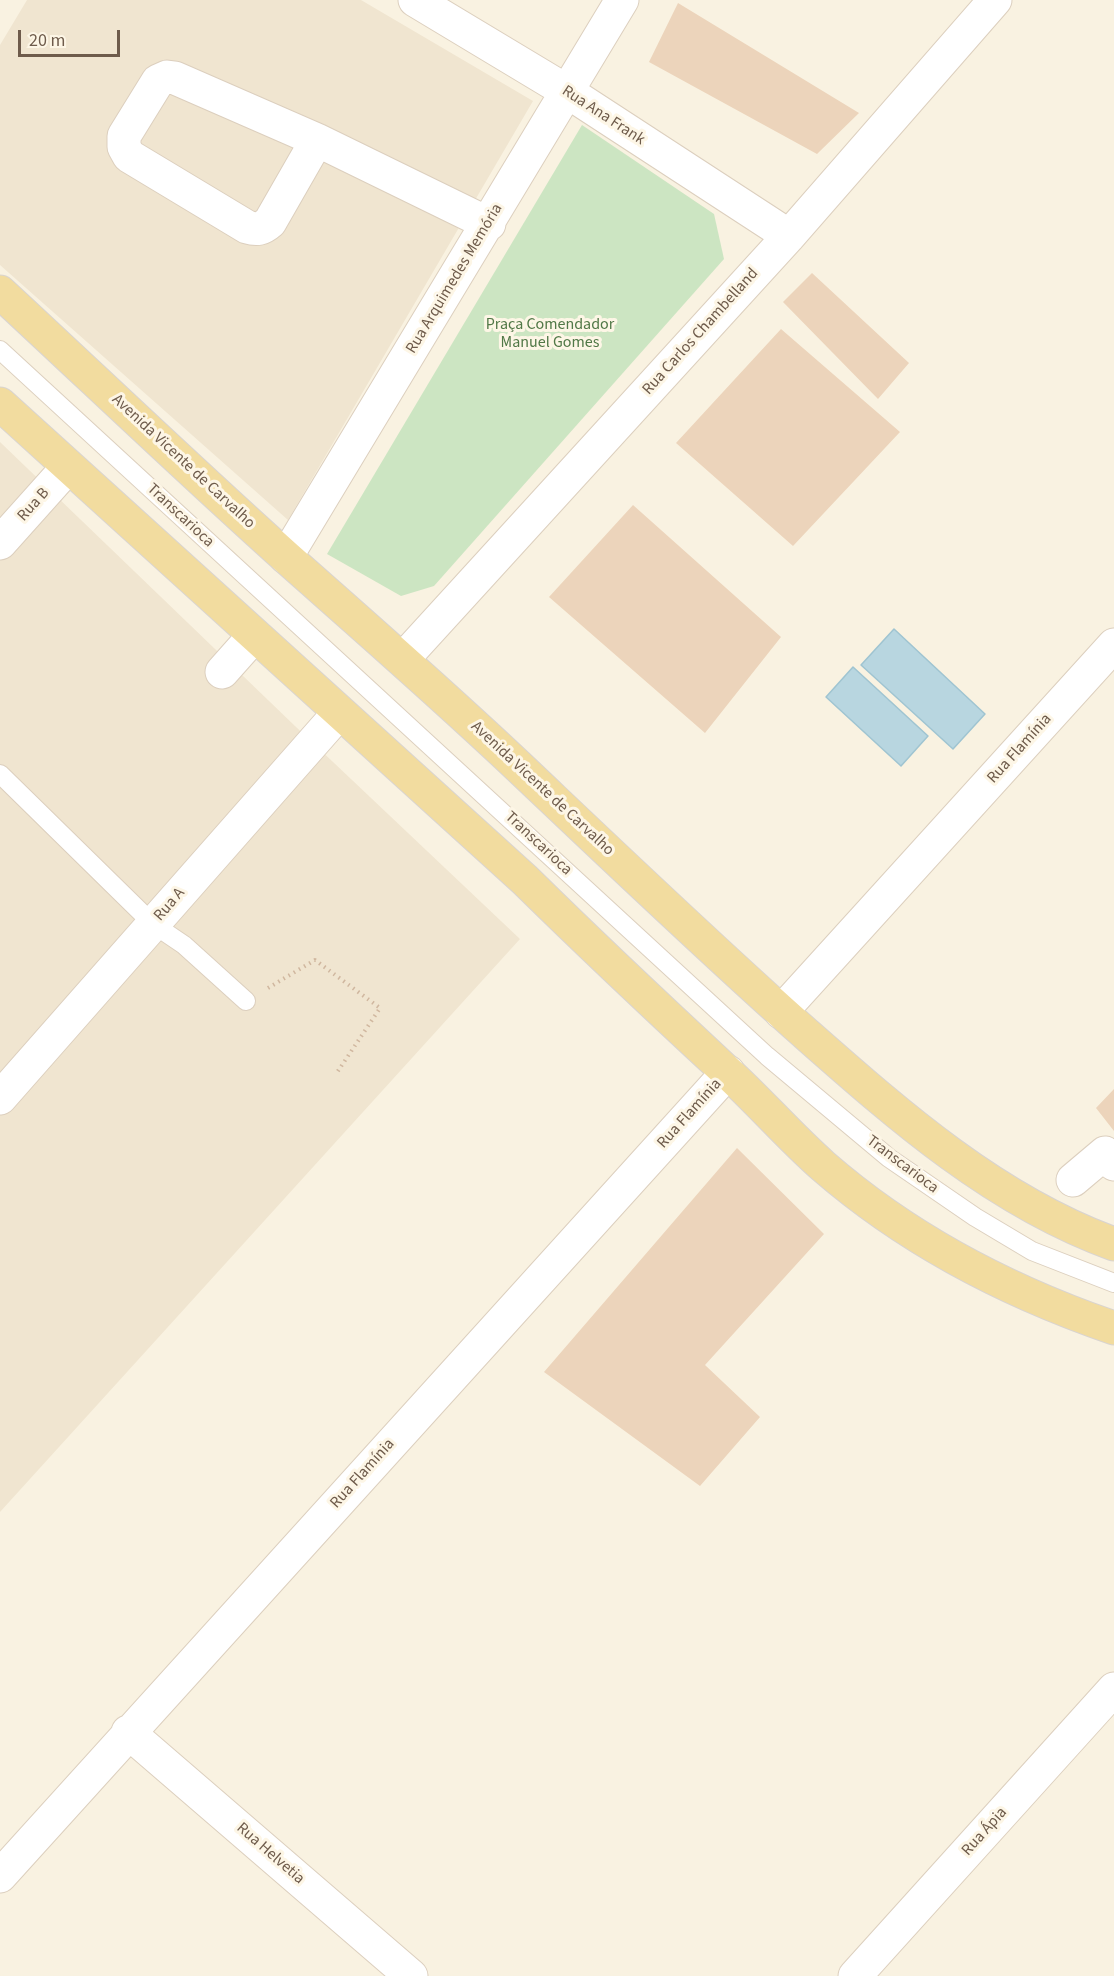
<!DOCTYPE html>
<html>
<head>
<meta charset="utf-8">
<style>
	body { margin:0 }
	#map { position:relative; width:1114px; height:1976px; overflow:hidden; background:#f9f2e1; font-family:"Source Sans 3",sans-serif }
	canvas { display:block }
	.scale { position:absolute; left:18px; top:30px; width:102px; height:27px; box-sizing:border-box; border:3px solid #6e5b4b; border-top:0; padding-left:8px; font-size:18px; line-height:21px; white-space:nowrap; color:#6e5b4b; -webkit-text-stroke:4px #fdf6e6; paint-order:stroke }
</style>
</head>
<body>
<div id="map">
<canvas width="1114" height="1976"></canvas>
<div class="scale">20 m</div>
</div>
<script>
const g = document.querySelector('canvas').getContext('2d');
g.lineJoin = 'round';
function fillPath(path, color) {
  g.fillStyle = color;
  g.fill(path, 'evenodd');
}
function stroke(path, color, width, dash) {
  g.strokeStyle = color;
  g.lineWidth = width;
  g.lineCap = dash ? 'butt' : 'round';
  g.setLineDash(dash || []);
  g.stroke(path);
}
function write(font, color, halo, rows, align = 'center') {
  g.font = font + ' "Source Sans 3",sans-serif';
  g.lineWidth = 6;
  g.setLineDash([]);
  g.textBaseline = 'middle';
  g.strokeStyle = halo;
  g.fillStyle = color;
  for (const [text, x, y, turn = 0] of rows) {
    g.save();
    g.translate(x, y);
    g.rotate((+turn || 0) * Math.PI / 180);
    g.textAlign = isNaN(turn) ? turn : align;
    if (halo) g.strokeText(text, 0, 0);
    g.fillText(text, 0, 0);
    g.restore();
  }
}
fillPath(new Path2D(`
	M27,0H361L533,101L288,520L0,265V45Z
	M0,442L295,726L520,939L0,1512Z`), '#f0e5d0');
fillPath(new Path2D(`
	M582,125L714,214L724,259L434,586L401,596L327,554Z`), '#cce5c2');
const water = new Path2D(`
	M894,629L985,714L953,749L861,665Z
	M853,667L928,736L901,766L826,697Z`);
fillPath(water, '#b8d6e0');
stroke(water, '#9fc4d1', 1.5);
fillPath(new Path2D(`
	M678,3L859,113L817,154L649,62Z
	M812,273L909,363L878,399L783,302Z
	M781,329L900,432L793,546L676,443Z
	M633,505L781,637L705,733L549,597Z
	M1114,1089V1131L1096,1108Z
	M737,1148L824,1234L705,1365L760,1417L700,1486L544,1372Z`), '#ecd4bb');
const service = new Path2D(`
	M0,350L767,1056L889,1158L975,1217L1032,1251L1114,1283
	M0,774L153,924L184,945L246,1001`);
const minor = new Path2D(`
	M415,0L568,92L789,236
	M317,140L175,78L167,77L158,81L124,136V147L129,156L247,227C257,230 262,229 270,222L317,140L489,224
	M0,543L68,467
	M286,557L622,0
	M403,659L789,236L995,0
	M222,672L254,636
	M0,1098L339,713
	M1073,1180L1105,1153L1114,1164
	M128,1732L411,1976
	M0,1876L728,1072
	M855,1976L1114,1689`);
const tertiary = new Path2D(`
	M781,1012L1114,645`);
const primary = new Path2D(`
	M0,292C96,381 190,471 287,558C365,627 443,695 518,766C613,856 707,946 805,1033C898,1115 995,1201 1114,1244
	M0,404L525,880C591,945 658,1008 726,1071C759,1101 789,1136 823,1166C907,1239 1009,1292 1114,1328`);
stroke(service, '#dccfbe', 20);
stroke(minor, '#dccfbe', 35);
stroke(tertiary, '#dccfbe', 35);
stroke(primary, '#d9d4d0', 35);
stroke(new Path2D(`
	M268,988L315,960L380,1008L336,1074`), '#d0b79f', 4, [1.5, 4.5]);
stroke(service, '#fff', 18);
stroke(minor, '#fff', 33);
stroke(tertiary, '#fff', 33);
stroke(primary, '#f2dc9f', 33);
write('16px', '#6e5b4b', '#fdf6e6', [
	["Rua Ana Frank",603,116,33],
	["Rua Arquimedes Memória",455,279,-59],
	["Rua Carlos Chambelland",701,332,-48],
	["Avenida Vicente de Carvalho",183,462,43],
	["Rua B",34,505,-48],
	["Transcarioca",180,516,43],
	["Rua Flamínia",1020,749,-48],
	["Avenida Vicente de Carvalho",542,789,43],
	["Transcarioca",538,844,43],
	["Rua A",170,905,-49],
	["Rua Flamínia",690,1114,-48],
	["Transcarioca",902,1165,37],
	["Rua Flamínia",363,1474,-48],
	["Rua Ápia",985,1832,-48],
	["Rua Helvetia",270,1854,41]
]);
write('16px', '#517847', '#fdf6e6', [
	["Praça Comendador",550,325],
	["Manuel Gomes",550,343]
]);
</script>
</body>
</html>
